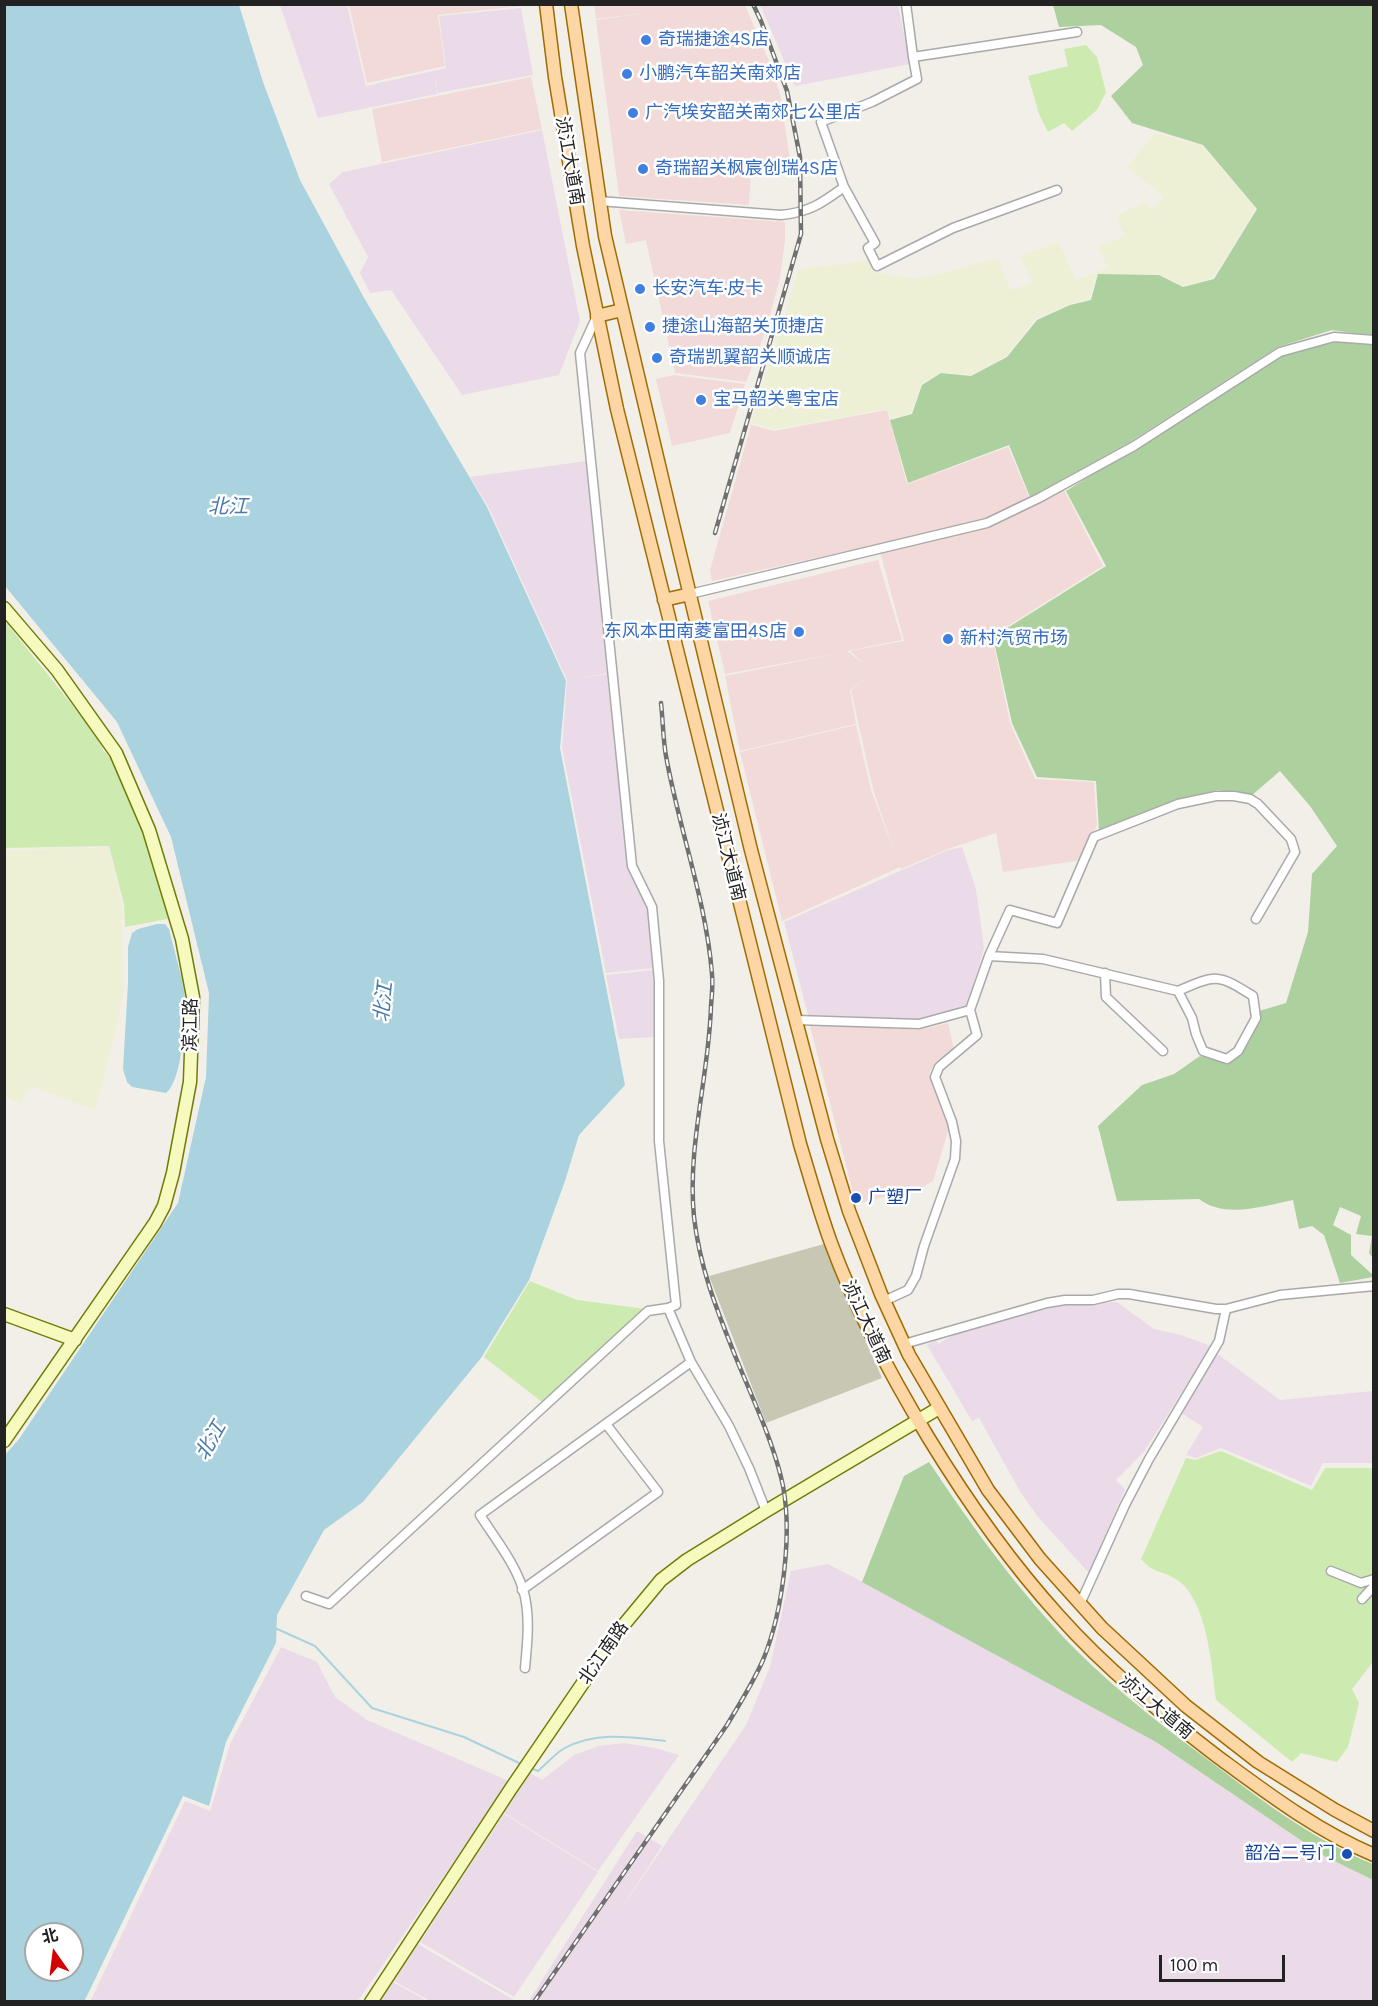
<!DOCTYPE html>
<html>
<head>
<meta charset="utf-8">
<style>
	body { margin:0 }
	#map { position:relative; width:1378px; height:2006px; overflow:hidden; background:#f2efe9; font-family:Karla,"Noto Sans SC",sans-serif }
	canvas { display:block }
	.frame { position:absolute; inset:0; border:6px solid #222; pointer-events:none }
	.north { position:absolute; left:24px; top:1922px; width:60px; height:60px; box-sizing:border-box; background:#fff; border:2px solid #a7a7a7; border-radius:50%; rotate:346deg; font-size:16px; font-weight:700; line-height:24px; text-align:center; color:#222 }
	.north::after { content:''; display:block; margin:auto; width:21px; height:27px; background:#d40000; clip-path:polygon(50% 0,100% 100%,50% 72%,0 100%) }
	.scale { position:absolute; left:1159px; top:1955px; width:126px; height:27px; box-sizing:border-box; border:3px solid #222; border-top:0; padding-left:8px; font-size:18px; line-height:21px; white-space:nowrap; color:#222; -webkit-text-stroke:4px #fff; paint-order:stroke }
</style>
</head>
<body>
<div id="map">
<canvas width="1378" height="2006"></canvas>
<div class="frame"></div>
<div class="north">北</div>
<div class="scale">100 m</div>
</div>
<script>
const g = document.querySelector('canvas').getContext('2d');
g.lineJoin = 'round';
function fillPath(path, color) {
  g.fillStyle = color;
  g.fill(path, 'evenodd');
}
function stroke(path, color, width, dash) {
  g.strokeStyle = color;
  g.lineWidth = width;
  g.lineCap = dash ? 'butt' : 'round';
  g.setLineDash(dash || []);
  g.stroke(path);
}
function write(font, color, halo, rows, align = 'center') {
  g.font = font + ' Karla,"Noto Sans SC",sans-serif';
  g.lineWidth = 5;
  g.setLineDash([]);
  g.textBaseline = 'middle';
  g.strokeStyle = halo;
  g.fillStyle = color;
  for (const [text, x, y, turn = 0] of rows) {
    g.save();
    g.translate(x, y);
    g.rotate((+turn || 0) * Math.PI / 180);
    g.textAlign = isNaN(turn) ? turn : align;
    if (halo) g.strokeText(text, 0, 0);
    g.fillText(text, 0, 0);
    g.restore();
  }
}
fillPath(new Path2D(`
	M520,4L521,6L438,15L445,66L367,83L349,5Z
	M594,5H745L772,68L780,94L791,166L751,172L749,205L619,196L596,20L652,12L596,19Z
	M531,77L542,129L382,162L372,109Z
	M619,210L785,222V241L780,278L766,330L746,382L675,373L646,240L626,244Z
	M674,375L745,384L730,433L672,446L656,379Z
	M887,410L907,484L1008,447L1030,499L1061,484L1103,566L992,636L1010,723L1035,779L1094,782L1097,825L1082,860L1003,872L996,833L948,849L901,869L900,867L782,921L740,752L856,725L871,790L895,854L873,789L851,690L874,673L850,690L856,724L740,751L725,676L840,653L725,674L708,601L878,560L902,640L847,651L864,664L850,651L904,641L878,544L712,581L710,570L751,425L774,431Z
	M809,1022L919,1030L948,1023L954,1049L935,1062L929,1074L949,1128L933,1181L923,1187L856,1204Z`), '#f2dad9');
fillPath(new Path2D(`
	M280,5H347L366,86L446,68L439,16L521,8L533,75L438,93L435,78L437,94L318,118Z
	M760,5H898L910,64L795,86Z
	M542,130L580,321L559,375L462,395L391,290L370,293L360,273L368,257L329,184L343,172Z
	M586,461L607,673L581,678L607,674L628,866L635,883L646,901L654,968L606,973L562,748L567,680L488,506L470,477Z
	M962,847L976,889L984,948L967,1007L917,1019L808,1015L784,922L948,850Z
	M654,970L655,1037L619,1039L606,975Z
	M1117,1302L1154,1329L1181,1335L1211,1346L1144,1452L1116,1480L1125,1489L1089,1573L1038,1517L1021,1493L979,1418L972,1421L927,1345L936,1340L938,1344L957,1333L1065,1304Z
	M1215,1352L1280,1400L1373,1391V1463H1323L1311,1486L1221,1448L1196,1458L1186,1455L1203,1427L1178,1411Z
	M828,1564L903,1603L1156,1742L1324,1856L1373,1880V2001L528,2002L637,1831L662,1846L615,1918L746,1725L770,1667L791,1571Z
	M281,1647L317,1662L335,1697L367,1720L509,1781L358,2001L90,2002L185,1801L210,1811L230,1744Z
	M624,1743L655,1748L679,1755L598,1871L504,1813L530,1773L542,1780L574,1755L598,1746Z
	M504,1814L598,1872L514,1997L420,1942Z
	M418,1944L514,2000L513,2002L430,2001L394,1981Z
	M393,1982L427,2001H381Z`), '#ebdbe8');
fillPath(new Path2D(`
	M824,1244L882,1378L766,1423L709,1276Z`), '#c7c7b4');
fillPath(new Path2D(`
	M1155,133L1202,146L1256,208L1213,278L1183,286L1159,274H1097L1090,299L1069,304L1036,318L1006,356L971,375L941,372L921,384L911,413L891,419L888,409L774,429L751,422L799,269L868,261L875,273L916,278L938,274L998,258L1010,290L1032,283L1020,256L1059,242L1076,280L1108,268L1098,247L1124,236L1116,216L1145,202L1152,209L1164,197L1127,167Z
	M108,847L122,903L124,985L119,1016L95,1110L30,1086L21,1104L5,1097V850Z`), '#eef0d5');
fillPath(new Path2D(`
	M1086,45L1097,57L1106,92L1097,110L1072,131L1064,123L1048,132L1039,114L1028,76L1068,66L1064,49Z
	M4,620L97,736L103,750L117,766L144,832L173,918L125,927L124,904L109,846L5,848Z
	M530,1281L577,1300L646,1309L542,1402L484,1357Z
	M1221,1451L1312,1490L1325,1468H1373V1662L1352,1689L1359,1703L1348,1747L1337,1762L1301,1753L1292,1762L1216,1700C1212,1667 1207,1598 1176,1579C1162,1570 1154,1574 1141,1559L1186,1458L1195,1460Z`), '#cdebb0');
fillPath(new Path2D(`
	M1053,5H1373V336L1332,330L1278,347L1130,442L1030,497L1009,445L908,483L890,420L912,414L922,385L941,373L971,376L1007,357L1037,320L1070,305L1091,300L1098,274L1159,275L1183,287L1214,279L1257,209L1203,145L1132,123L1111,96L1143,65L1136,47L1101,25L1059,27Z
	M1335,342L1373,344V1258L1369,1253L1372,1236L1356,1234L1361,1216L1340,1207L1333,1225L1351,1235V1255L1373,1275V1277L1340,1283L1324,1235L1312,1226L1299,1229L1293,1200C1263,1206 1225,1219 1199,1199L1117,1201L1098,1126L1142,1085L1174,1074L1200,1056L1227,1062L1259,1011L1286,1003L1308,932L1312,874L1337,846L1310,806L1280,771L1251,796L1218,790L1182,798L1099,831L1096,781L1037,777L1012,723L993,637L1106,566L1066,491L1280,356Z
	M929,1462C973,1528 1020,1593 1075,1649C1119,1693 1169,1731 1219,1768C1266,1804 1318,1842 1373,1864V1880L1324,1856L1156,1742L862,1582L904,1476Z`), '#add19e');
fillPath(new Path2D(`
	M5,4L239,5L263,82L300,180L363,296L487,507L566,681L560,748L625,1085L579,1135L565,1181L529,1280L481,1358L363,1502L324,1530L277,1615L276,1643L226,1742L209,1806L183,1796L84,2002L5,2001V1455L19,1439L178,1203L206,1077L209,993L171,837L117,722L5,586ZM36,1934H72V1970H36Z
	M157,924H165L169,929C174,951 182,975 185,998C186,1018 182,1081 166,1093L132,1087L127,1082L123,1069L128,983V947L132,933L138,929Z`), '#aad3df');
stroke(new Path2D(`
	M275,1628L315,1646L372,1708L464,1737L519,1763
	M533,1769L538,1771C546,1764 554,1755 563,1749C595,1731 630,1737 665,1741`), '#aad3df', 2);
const street = new Path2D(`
	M906,4L913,57L1077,32
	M913,57L917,79L872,102L821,122L844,187L875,243L868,248L877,266L953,228L1057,190
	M599,201L781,215C810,212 822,203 844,187
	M597,316L580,353L632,866L652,907L659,981V1141L676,1305L668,1308L691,1362L729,1426L749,1468L766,1511
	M690,594L987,523L1039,498L1134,446L1280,352L1334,337L1374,340
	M989,956L1043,959L1178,991L1192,1018L1196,1034L1203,1051L1227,1059L1238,1051L1256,1018L1253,996C1218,974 1217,974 1178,991
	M1105,973L1106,997L1163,1051
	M796,1020L919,1024L970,1010L989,956L1010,910L1057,923L1094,837L1178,804L1216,796H1234L1250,799L1258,804L1291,839L1295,852L1256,919
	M884,1301L908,1290L916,1276L924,1246L955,1159L956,1141L952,1122L935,1077L939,1067L977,1035L970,1010
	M904,1344L1047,1303L1065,1300H1093L1118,1294H1129L1216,1309H1226L1280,1295L1374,1286
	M1331,1571L1361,1583L1374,1579
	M522,1590L658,1492L606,1424
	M306,1596L329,1604L648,1311L668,1308
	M1362,1599L1374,1586
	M1080,1604L1125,1505L1149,1459L1219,1341L1226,1309
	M525,1668C527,1645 530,1621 525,1597C519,1568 496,1540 480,1515L691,1362`);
const secondary = new Path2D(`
	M4,608L57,670L116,753L149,830L182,939L193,997L190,1082L173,1173L164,1206L155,1223L4,1441
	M4,1314L75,1340
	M371,2002L510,1790L617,1633L661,1580L687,1560L766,1511L939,1408`);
const primary = new Path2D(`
	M546,4L555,77L583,246L617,409L800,1144C810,1177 819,1210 831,1243C856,1311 891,1376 928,1437C967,1501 1009,1561 1059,1616C1106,1669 1162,1714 1218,1757C1267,1793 1317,1831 1374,1855
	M571,4L605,236L671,516L751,850L827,1139L849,1211L881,1294L909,1355L988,1490L1040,1559L1102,1628L1186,1706L1258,1762L1335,1810L1374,1831
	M597,316L622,310
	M664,600L690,594`);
stroke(street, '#a9a9a9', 11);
stroke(secondary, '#707d05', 15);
stroke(primary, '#a06b00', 15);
stroke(street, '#fff', 8);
stroke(secondary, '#f7fabf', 12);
stroke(primary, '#fcd6a4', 12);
const rail = new Path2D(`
	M715,533L801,234L800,157L787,91L761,21L753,4
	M534,2002L727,1725C740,1703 753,1683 763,1660C783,1612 794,1528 781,1477C771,1437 752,1397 736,1358C717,1310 700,1269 694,1217C687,1146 709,1076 711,1006C712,995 713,984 712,974C706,900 679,829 666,756C663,739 663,721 661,703`);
stroke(rail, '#707070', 4.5);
stroke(rail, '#fff', 2, [7]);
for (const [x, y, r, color] of [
	[646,40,6,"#3f7fe0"],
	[627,74,6,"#3f7fe0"],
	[633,113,6,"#3f7fe0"],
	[643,169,6,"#3f7fe0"],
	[640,289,6,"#3f7fe0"],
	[650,327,6,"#3f7fe0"],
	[657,358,6,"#3f7fe0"],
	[701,400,6,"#3f7fe0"],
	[799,632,6,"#3f7fe0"],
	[948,639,6,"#3f7fe0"],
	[856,1198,6,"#1a4fb4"],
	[1347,1854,6,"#1a4fb4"]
]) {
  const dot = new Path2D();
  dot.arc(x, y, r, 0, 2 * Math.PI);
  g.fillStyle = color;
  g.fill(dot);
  stroke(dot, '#fff', 2);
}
write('18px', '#366cbe', '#fff', [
	["奇瑞捷途4S店",658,40],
	["小鹏汽车韶关南郊店",639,74],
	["广汽埃安韶关南郊七公里店",645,113],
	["奇瑞韶关枫宸创瑞4S店",655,169],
	["长安汽车·皮卡",652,289],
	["捷途山海韶关顶捷店",662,327],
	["奇瑞凯翼韶关顺诚店",669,358],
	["宝马韶关粤宝店",713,400],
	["东风本田南菱富田4S店",787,632,"right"],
	["新村汽贸市场",960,639]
], 'left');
write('18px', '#222', '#fff', [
	["浈江大道南",569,161,80],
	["浈江大道南",728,857,76],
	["滨江路",191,1025,-89],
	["浈江大道南",866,1322,65],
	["北江南路",604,1653,-55],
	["浈江大道南",1156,1707,40]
]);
write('18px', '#164399', '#fff', [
	["广塑厂",868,1198],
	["韶冶二号门",1335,1854,"right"]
], 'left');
write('italic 20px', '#4a7aab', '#fff', [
	["北江",228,507],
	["北江",384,1002,-84],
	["北江",211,1441,-60]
]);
</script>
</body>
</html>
